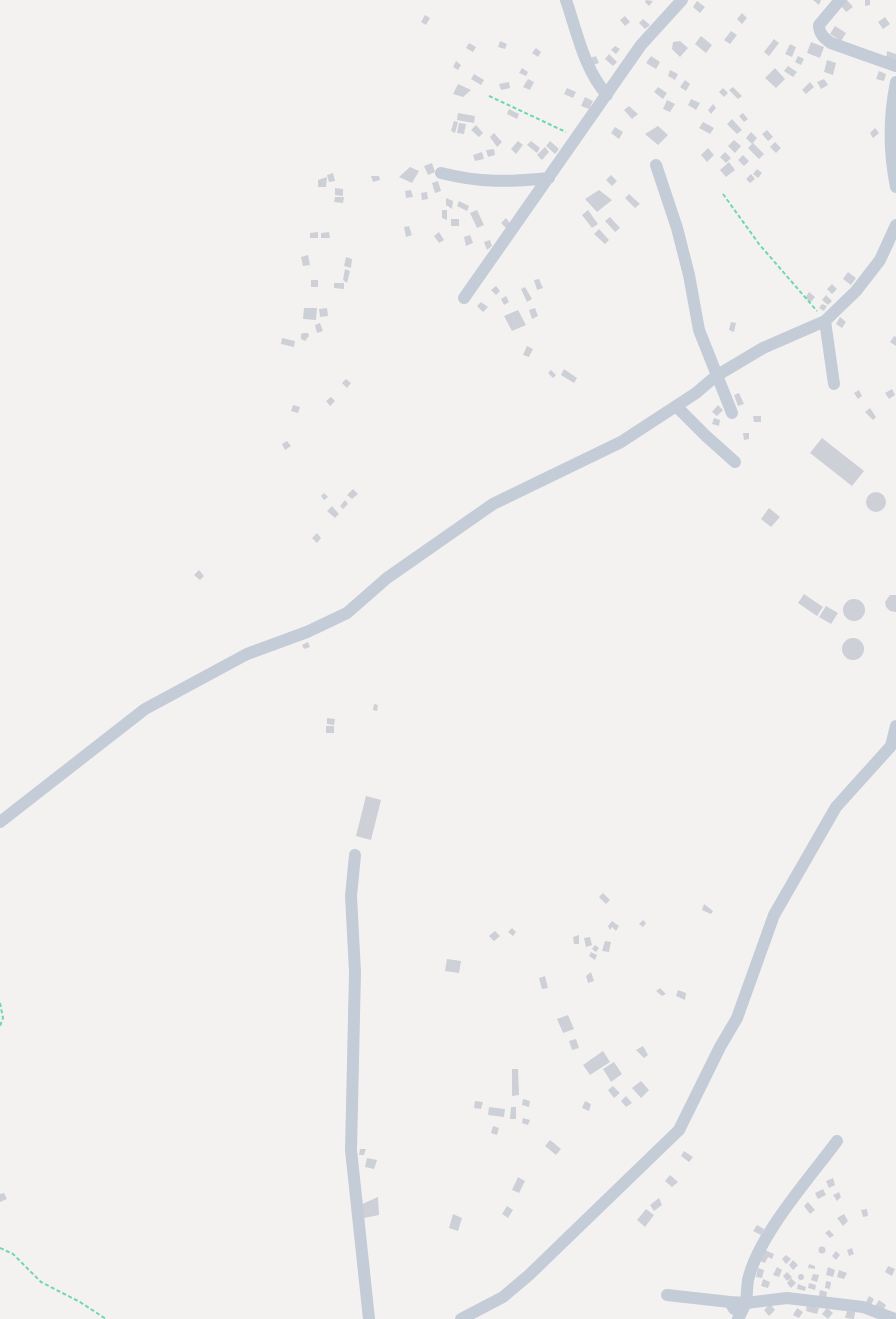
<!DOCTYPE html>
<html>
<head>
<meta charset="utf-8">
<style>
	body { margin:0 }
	canvas { display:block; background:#f4f2f1 }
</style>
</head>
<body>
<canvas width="896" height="1319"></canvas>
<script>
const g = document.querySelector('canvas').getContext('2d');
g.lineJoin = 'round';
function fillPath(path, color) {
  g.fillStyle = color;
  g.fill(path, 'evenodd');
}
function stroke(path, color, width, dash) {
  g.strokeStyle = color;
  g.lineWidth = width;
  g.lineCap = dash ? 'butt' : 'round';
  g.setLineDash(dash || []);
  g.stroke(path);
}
fillPath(new Path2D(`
	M646,0L653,1L649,6L645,2Z
	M813,0H821L819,5Z
	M843,0H847L853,7L846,12L839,3Z
	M865,0H870V5L865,6Z
	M697,1L705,7L700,13L693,7Z
	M742,13L747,18L742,24L737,19Z
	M425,15L430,18L426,25L421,22Z
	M625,16L630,22L625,26L620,20Z
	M885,17L890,24L883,29L878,22Z
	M643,19L650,25L645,29L639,23Z
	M835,26L846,33L841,41L830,34Z
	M731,31L737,35L730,44L724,40Z
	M701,36L712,45L706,53L695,44Z
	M774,39L779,43L769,56L764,52Z
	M500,41L507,44L505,49L498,47Z
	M680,41L688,48L680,57L672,49L673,42Z
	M811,42L824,47L820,58L807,53Z
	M469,43L476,47L473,52L466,48Z
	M790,44L796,47L792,57L785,54Z
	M615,46L620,49L616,54L611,50Z
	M536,48L541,52L538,57L532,53Z
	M887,51L896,54V64L886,61Z
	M609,54L617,62L613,66L605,59Z
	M596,56L599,63L593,65L590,58Z
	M651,56L660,62L656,69L646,63Z
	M798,56L804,59L801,65L795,62Z
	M827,60L836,63L833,75L824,72Z
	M456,61L461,65L458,70L453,67Z
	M788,66L797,72L793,77L784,71Z
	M522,68L528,72L526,76L519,73Z
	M775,68L785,79L776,88L765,78Z
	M670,70L678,74L675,80L668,76Z
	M879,71L886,74L884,81L876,79Z
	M474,74L484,80L481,85L471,79Z
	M528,79L534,82L530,90L523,87Z
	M824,79L828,85L821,89L817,82Z
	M685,80L690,84L686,91L680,87Z
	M509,82L510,88L501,90L499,84Z
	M810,82L814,87L806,94L802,90Z
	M458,84L471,90L463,97L453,94Z
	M658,87L667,93L663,99L654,92Z
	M733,87L742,96L738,99L729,90Z
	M567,88L576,92L573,98L564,94Z
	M723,88L728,93L724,97L719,92Z
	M585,97L593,101L589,109L581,106Z
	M691,99L700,103L696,110L688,105Z
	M667,100L675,104L670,112L663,109Z
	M713,104L716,108L711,114L708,110Z
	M629,106L638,114L632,119L624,110Z
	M509,109L519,114L517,119L507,114Z
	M458,113L475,116L474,123L457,120Z
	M743,113L748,119L744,122L739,116Z
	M732,119L742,130L737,134L727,124Z
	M454,121L458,122L455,133L451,131Z
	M703,122L714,128L710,134L699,128Z
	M459,123L466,124L464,134L457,133Z
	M476,125L483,133L479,137L471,130Z
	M658,126L668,135L658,145L645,134Z
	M615,127L623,132L619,139L611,133Z
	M875,128L879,133L873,138L870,133Z
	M767,130L773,137L768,141L762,134Z
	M751,132L757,138L752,144L746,138Z
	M494,133L502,142L497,147L490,137Z
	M734,140L741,146L735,153L728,146Z
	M518,141L523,145L516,154L511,149Z
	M531,141L540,148L537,153L527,145Z
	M550,141L559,149L555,154L546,146Z
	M775,142L781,148L776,153L770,147Z
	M753,143L764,154L759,159L748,148Z
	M545,147L549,152L542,160L537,155Z
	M708,148L714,155L707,162L701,155Z
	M494,149L495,155L488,157L486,150Z
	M482,152L484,159L475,161L473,155Z
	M725,152L731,158L726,163L720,157Z
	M743,155L749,161L744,166L738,160Z
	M729,162L735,170L726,177L720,170Z
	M432,163L435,172L428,175L424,166Z
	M410,167L419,171L412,183L399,177Z
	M757,169L762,173L758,178L753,174Z
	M333,173L335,181L329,182L327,175Z
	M751,174L755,179L750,183L746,179Z
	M611,175L617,181L612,186L606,180Z
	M371,176H379L380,180L373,182Z
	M327,177L326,187H318V180Z
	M438,181L441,191L435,193L432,183Z
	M335,188L343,189V196L335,195Z
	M411,190L413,197L406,198L405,191Z
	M599,190L612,200L597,212L585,199Z
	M427,192L428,199L422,200L421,193Z
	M629,194L640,204L635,208L625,198Z
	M335,197H344L343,203L334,202Z
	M446,198L453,201L452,209L446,205Z
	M459,201L469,206L467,211L457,206Z
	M442,210H447V220L442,218Z
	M477,210L484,225L477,228L470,213Z
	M588,210L598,224L592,228L582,215Z
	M610,217L620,228L615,232L605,221Z
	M506,218L512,226L508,230L501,223Z
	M451,219H459V226H451Z
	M409,226L412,235L406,237L404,227Z
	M599,229L609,240L605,244L594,234Z
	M318,232V238H310V233Z
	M329,232L330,238H321V233Z
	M439,232L444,240L439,243L434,236Z
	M470,235L473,243L466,246L464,237Z
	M490,240L492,246L487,250L484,242Z
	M308,255L310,265L303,266L301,257Z
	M346,257L352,259L351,268L344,266Z
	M345,269L350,271L347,283L343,280Z
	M848,272L856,278L851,285L843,279Z
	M539,279L543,288L537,290L534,280Z
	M311,280H318V287H311Z
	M334,283H344V289L334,288Z
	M832,284L837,289L832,294L827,289Z
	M496,286L500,291L496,295L491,290Z
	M525,287L532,299L527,302L521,289Z
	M809,292L815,297L811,302L805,298Z
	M826,295L832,301L828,305L822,300Z
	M506,296L509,302L504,305L501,299Z
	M481,302L488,307L483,312L477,306Z
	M822,304L827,306L824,311L819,308Z
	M304,308H317L316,320L303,319Z
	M327,308L328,316L320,317L319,309Z
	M535,308L538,316L532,319L529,310Z
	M518,310L526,325L512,331L504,316Z
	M840,317L846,322L842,328L836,324Z
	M731,322L736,323L734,332L729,330Z
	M320,323L323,331L317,333L315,325Z
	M304,333H308L309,336L305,341L301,339V334Z
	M894,336L896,337V346L890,342Z
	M282,338L295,341L294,347L281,344Z
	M527,346L533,349L529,357L523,355Z
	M564,369L577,378L574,383L561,375Z
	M551,370L556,375L553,378L548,373Z
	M346,379L351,383L347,388L342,383Z
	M892,389L895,395L889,399L885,393Z
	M859,390L862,396L858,399L854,393Z
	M739,393L744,404L738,406L734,395Z
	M331,397L335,401L330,406L326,401Z
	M293,405L300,407L298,413L291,411Z
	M718,405L723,410L717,416L712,412Z
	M870,408L876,417L873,420L865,412Z
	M753,416H761V422H754Z
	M714,418L720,420L719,426L712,424Z
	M743,433H749V439L744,440Z
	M822,438L864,471L852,486L810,453Z
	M287,441L291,446L285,450L282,444Z
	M353,489L358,494L352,499L347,495Z
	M866 502a10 10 0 1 1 20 0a10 10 0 1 1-20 0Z
	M324,493L328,497L324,500L321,496Z
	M345,500L348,504L343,509L340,506Z
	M332,506L339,514L335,518L327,511Z
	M769,508L780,517L771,527L761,519Z
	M317,533L321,538L317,543L312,538Z
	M199,570L204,576L200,580L194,575Z
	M804,594L823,607L817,616L798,603Z
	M890,595H896V612L890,611L886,607L885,602Z
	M843 610a11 11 0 1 1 22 0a11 11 0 1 1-22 0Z
	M826,606L838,613L831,624L819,617Z
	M842 649a11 11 0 1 1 22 0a11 11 0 1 1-22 0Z
	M308,642L310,647L304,649L302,645Z
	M374,704L378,705L377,711L373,710Z
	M327,718L335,719L334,725L327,724Z
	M326,726H334V733H326Z
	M366,796L381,800L371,840L356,836Z
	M603,893L610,900L606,904L599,897Z
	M704,904L713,911L711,914L702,910Z
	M643,920L646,923L643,927L639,924Z
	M612,921L619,926L616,931L612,927L610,930L608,926Z
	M512,928L516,932L513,936L508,932Z
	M495,931L500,936L494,941L489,936Z
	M579,935V944H574L573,937Z
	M590,937L592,945L586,947L584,938Z
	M605,941L611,942L609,952L602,951Z
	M595,945L599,948L596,952L592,949Z
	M591,952L597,955L595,960L589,956Z
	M447,959L461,961L459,973L445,971Z
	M591,972L594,981L588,983L586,976Z
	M545,976L548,988L542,989L539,978Z
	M660,988L666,994L662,996L656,991Z
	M678,990L686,993L685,1000L676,996Z
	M568,1015L574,1029L563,1033L557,1019Z
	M576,1039L579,1048L572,1050L569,1041Z
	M643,1046L648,1055L644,1058L636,1050Z
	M603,1051L610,1062L590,1075L583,1065Z
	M614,1062L622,1074L611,1082L603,1069Z
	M512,1069H518L519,1095L512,1096Z
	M641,1081L649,1090L641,1098L632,1088Z
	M613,1086L620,1093L614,1098L608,1090Z
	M626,1096L632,1103L626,1107L621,1101Z
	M523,1099L530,1101L529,1107L522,1105Z
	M475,1101L483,1102L481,1109L474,1108Z
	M585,1101L591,1104L589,1111L582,1108Z
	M489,1107L505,1109L504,1117L488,1115Z
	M511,1107H516V1119H510Z
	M523,1118L530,1120L528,1125L522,1123Z
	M493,1126L499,1128L497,1135L491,1133Z
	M550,1140L561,1149L556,1155L545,1146Z
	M360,1149H366L364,1155H359Z
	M684,1151L693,1157L689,1162L681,1156Z
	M367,1158L377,1160L374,1169L365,1167Z
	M670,1175L678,1182L672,1187L665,1181Z
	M518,1177L525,1181L519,1193L512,1190Z
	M833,1178L835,1185L829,1188L826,1181Z
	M823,1189L826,1195L818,1199L815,1193Z
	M839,1192L841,1197L837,1201L833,1195Z
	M4,1193L7,1199L0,1202V1194Z
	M378,1197L379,1215L364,1218L360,1205Z
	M659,1198L662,1205L654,1211L650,1205Z
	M808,1202L815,1210L810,1214L804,1206Z
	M507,1206L513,1210L508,1218L502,1214Z
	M646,1209L654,1215L645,1227L637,1220Z
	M867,1209L868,1216L863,1217L861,1210Z
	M453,1214L462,1218L458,1231L449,1228Z
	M844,1214L848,1221L843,1226L837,1218Z
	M757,1225L764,1229L761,1235L753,1231Z
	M829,1230L834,1235L830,1238L825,1233Z
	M818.5 1250a3.5 3.5 0 1 1 7 0a3.5 3.5 0 1 1-7 0Z
	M852,1248L854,1254L849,1256L847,1250Z
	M765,1250L774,1254L772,1259L768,1257L765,1263L760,1261Z
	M836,1251L840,1255L836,1260L832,1256Z
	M786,1255L791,1259L786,1264L782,1259Z
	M793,1260L798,1265L793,1270L789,1265Z
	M809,1264L815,1266V1269L808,1268Z
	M888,1266L895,1269L892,1276L885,1272Z
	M777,1267L782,1270L779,1277L773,1275Z
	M828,1267L835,1270L833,1277L826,1275Z
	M758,1268L764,1270L762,1278L756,1277Z
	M839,1270L847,1273L844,1279L837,1277Z
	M787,1272L792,1277L787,1281L783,1276Z
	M813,1274L819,1275L817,1282L811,1280Z
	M798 1277a3 3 0 1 1 6 0a3 3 0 1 1-6 0Z
	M791,1278L796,1283L791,1288L787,1283Z
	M763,1279L770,1282L768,1288L761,1286Z
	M826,1281L831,1282L830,1289L825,1288Z
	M809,1283L816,1285L815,1290L808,1288Z
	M798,1284L806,1287L805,1291L797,1289Z
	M820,1290L827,1292L826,1298L819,1296Z
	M869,1296L874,1299L871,1305L866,1302Z
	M879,1300L886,1305L883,1311L875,1306Z
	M770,1304L775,1310L769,1316L764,1310Z
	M807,1305L819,1308L817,1314L806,1311Z
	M797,1308L803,1312L799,1318L793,1315Z
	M827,1308L833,1313L828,1319L822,1314Z
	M847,1311L855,1312L854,1319L845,1318Z`), '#cdd0d7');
stroke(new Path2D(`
	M489,96L566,132
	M723,194L759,244L817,311
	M0,1003L3,1018L0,1026
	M0,1248L13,1254L41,1282L80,1302L106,1319`), '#70d7ae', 2, [4, 2.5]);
stroke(new Path2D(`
	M566,0C577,32 584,69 607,95
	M840,0L819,25C819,34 824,38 831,43L896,66
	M896,82C889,116 889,153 896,187
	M656,165L677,228L689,275L699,330L732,413
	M441,173C481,183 509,182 549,178
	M464,298L641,45L682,0
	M825,321L834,384
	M676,406L706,436L735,462
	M0,822L145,709L247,654L307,632L347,613L387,578L493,504L621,442L696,393L716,376L763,348L825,321L856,291L880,260L896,225
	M355,855L351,896L355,972L351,1150L369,1319
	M667,1295L730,1302L734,1309
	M730,1302L746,1303C747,1295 747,1287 748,1280C759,1234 809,1179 837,1141
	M461,1319L503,1297L529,1275L679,1130L720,1047L737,1018L774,915L836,807L891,746L896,726
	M738,1319L746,1303L787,1298L863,1307L895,1319`), '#c4ccd7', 12);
</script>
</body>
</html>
